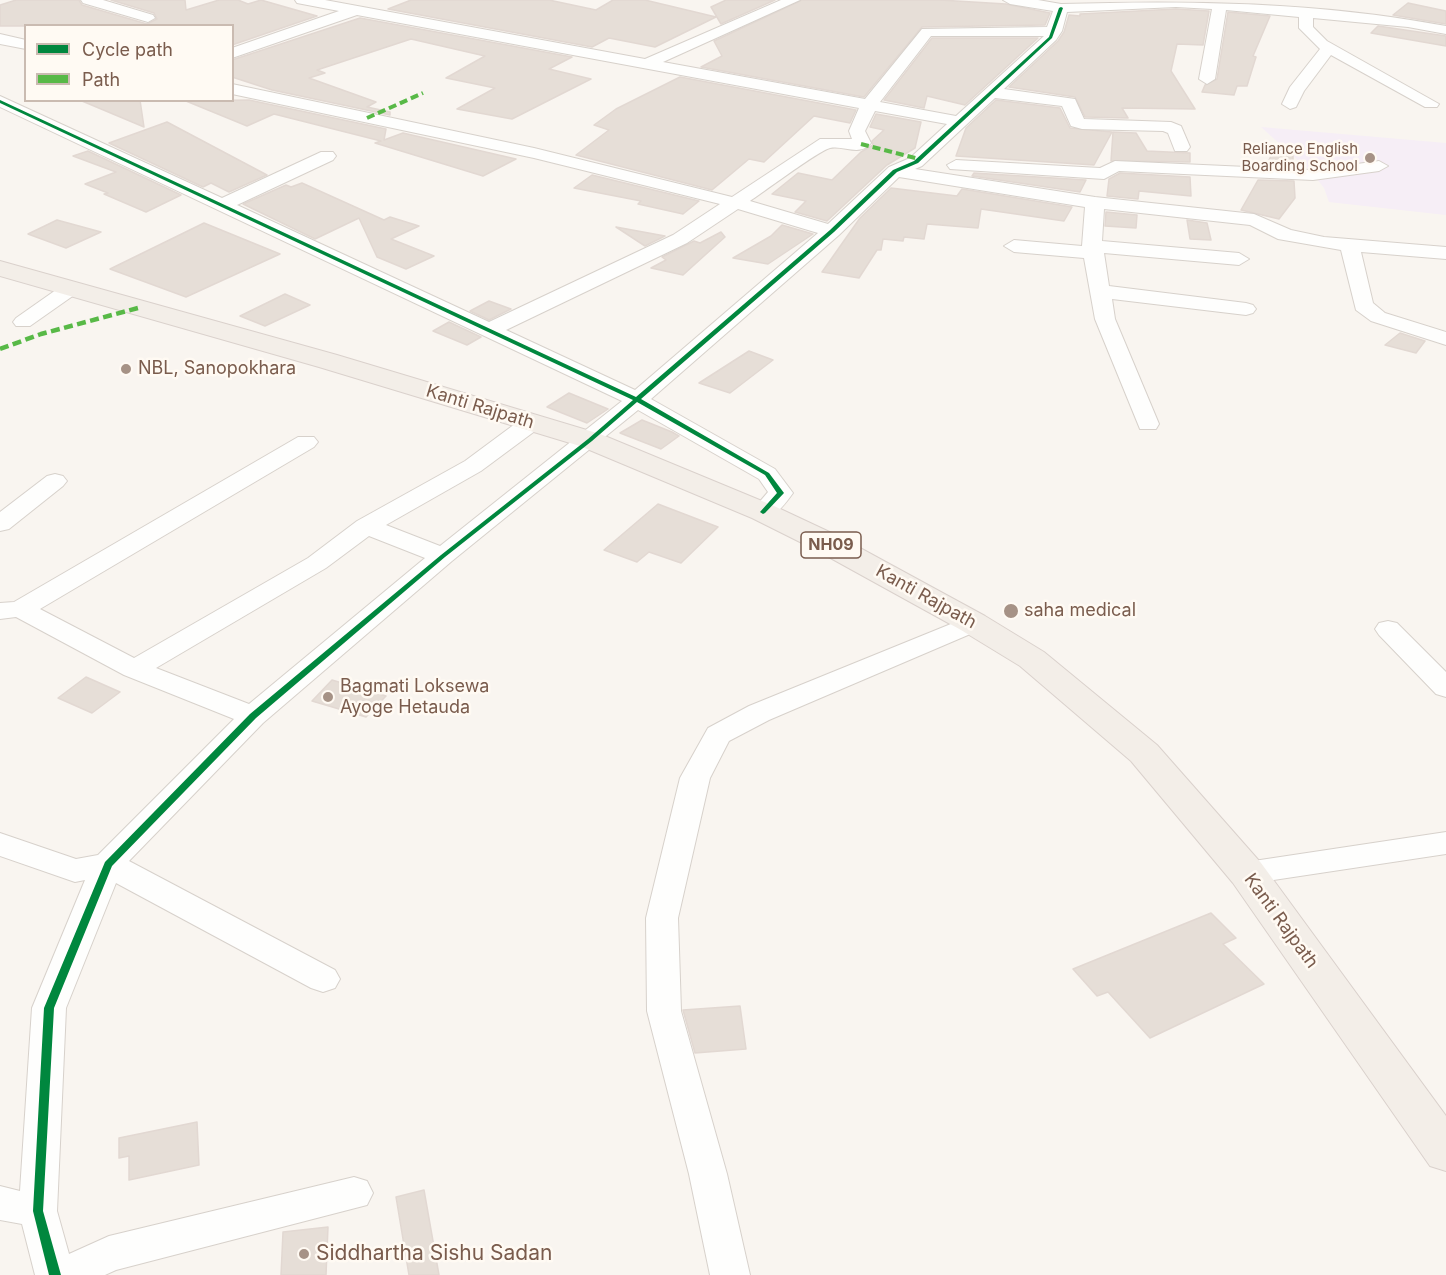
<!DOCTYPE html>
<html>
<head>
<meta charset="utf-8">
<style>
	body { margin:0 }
	#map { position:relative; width:1446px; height:1275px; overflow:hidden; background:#f9f5f0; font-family:Inter,sans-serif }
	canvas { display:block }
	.legend { position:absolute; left:24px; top:24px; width:210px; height:78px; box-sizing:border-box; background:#fffaf3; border:2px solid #cabbb1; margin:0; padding:8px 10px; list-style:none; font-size:18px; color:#7a5c4d }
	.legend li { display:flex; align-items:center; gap:12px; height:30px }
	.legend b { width:30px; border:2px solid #cabbb1 }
</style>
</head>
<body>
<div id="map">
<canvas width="1446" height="1275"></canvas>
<ul class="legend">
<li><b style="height:8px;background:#00873e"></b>Cycle path</li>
<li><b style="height:8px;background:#58b947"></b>Path</li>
</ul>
</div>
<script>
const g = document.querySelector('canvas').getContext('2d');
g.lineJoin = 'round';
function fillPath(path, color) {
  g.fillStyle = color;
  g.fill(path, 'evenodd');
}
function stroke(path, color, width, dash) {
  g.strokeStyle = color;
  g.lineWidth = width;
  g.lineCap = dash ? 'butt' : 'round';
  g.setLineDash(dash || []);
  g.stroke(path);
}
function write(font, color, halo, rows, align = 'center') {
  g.font = font + ' Inter,sans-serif';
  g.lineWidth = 5;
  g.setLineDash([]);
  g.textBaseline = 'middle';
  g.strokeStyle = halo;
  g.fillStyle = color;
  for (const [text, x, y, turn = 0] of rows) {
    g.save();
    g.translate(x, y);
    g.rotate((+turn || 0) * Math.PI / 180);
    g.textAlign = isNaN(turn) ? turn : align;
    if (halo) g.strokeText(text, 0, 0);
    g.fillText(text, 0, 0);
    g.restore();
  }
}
fillPath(new Path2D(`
	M1261,127L1446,143V215L1329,202L1324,188L1313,174Z`), '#f6eef6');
const building = new Path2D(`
	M16,0H79L82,5L147,24L157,19L154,13L111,0H185L186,10L219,0H238L248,4L261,0L317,16L232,45V26H0V5Z
	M411,0H549L596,10L613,0H645L716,17L655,47L609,38L592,47L388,9Z
	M726,0H775L721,24L711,7Z
	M802,0H940L1006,4L1050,13L1045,25L922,27L864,97L701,67L722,56L714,41Z
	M1408,3L1446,11V24L1393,15Z
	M1176,9L1209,11L1203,45L1177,44L1171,71L1195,109L1122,108L1128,118L1085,117L1075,97L1009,87L1058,41L1064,32L1069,15L1080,16V14Z
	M1228,12L1270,16L1253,56L1256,57L1247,86H1237L1234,95L1202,92L1205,85L1217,79Z
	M360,18L572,57L549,69L591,79L512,119L457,109L495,88L446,78L485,56L411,39L317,70L325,73L309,78L376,102L367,107L390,112V115L272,90L232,77V60Z
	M1378,26L1446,36V46L1371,33Z
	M932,38H1038L965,105L927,96L924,108L884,100Z
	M680,77L856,110L850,123L814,116L764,162L749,159L712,190L576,155L609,130L594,125L616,109Z
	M82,100H140L144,127L82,101Z
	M249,100L386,129L384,140L403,133L516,159L483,176L375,143L381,141L274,114L247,126L186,101Z
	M996,100L1060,108L1070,128L1112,132L1094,165L956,156L966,128Z
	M876,114L921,122L915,148L887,165L827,221L795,212L806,201L772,194L798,173L832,180L861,152L873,145L872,141L884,130L870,127Z
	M167,122L267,175L229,192L211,183L203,187L109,143Z
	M1113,132L1136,133L1147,151L1190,153V162L1111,161Z
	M88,151L181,195L146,212L104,194L108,193L85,184L116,172L73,156Z
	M1272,154H1293V167L1266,166Z
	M974,173L1086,180L1080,192L972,176Z
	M1120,173L1190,177L1191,196L1139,191L1138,199L1107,196L1109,179Z
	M592,175L699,201L683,214L638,204L641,201L574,188Z
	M1258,180L1294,181L1295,198L1279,219L1241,210Z
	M302,183L384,220L390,217L419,226L391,239L434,256L406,269L377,257L359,218L315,239L243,204L286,185L291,187Z
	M891,188L957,196L962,189L1072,207L1064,221L981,209L978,228L927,224L924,239L904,237L903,241L883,239L881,250H877L859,278L822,272L860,218Z
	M1106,212L1137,215L1136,228L1105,226Z
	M57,220L101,232L66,248L28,234Z
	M1187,220L1207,223L1211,240L1190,239Z
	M204,223L280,254L186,297L110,269Z
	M782,225L813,234L768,264L733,258L771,236Z
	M616,227L665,236L645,246Z
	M721,232L725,237L683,275L651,268L666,260L662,257L694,241L700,243Z
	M285,294L310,305L265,326L240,316Z
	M489,301L511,309L489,320L470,311Z
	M449,322L481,337L467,345L433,331Z
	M1400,333L1425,341L1416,353L1385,345Z
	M749,351L773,360L730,393L699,383Z
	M569,393L608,409L587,423L547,407Z
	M642,420L672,432L679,436L661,449L620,433Z
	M658,504L718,527L681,563L649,552L637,562L604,550Z
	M86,677L120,692L92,713L58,698Z
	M332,680L386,696L366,717L312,701Z
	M1211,913L1236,938L1223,944L1264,984L1150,1038L1108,992L1097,996L1073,969Z
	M740,1006L746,1049L695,1053L683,1010Z
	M197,1122L199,1165L129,1180V1156L119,1158V1138Z
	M424,1190L439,1275H409L396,1197Z
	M328,1227L326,1275H281L283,1232Z`);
fillPath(building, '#e6ded7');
stroke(building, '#e2d8d2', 1.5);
const minor = new Path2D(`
	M81,0H103L153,15L155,18L148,22L83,3Z
	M295,0H325L645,59L781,0H800L663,62L865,99L922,29L1047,27L1053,11L1010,4L1003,0H1038L1061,4C1190,0 1319,2 1446,26V34L1408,27L1313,18V27L1327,41L1439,104L1437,107H1425L1331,55L1304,91L1296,107L1290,109L1282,104L1290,87L1320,49L1299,28V17L1226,10L1215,79L1207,84L1199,79L1212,9L1176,7L1067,12L1062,31L1056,40L1004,89L1075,99L1084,119L1171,122L1181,126L1190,147L1187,151H1175L1168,133L1163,131L1082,129L1071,126L1062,106L995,98L922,166L915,169L1095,197L1254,214L1291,230L1324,237L1446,247V259L1361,252L1373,303L1385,313L1446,332V345L1371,321L1356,310L1341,250L1278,239L1250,225L1104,209L1102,241L1239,253L1249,259L1239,265L1104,253L1109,286L1246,303L1253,305L1256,309L1253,313L1246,315L1112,299L1115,319L1159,424L1156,429H1140L1095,319L1084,258L1014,252L1004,246L1014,240L1082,246L1085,207L899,177L839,235L651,399L775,469L793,493C783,507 772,522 754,517L751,512L768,492L759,479L638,410L452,561L263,723L129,861L335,970L340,979L335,988L323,992L311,988L116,883L66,1008L57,1211L69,1254L109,1236L354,1177L367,1181L373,1193L367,1205L116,1270L105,1275H35L22,1224L0,1220V1186L20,1191L32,1008L85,880L75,882L0,856V833L76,859L98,855L234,719L124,675L16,617L0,619V603L14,602L298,437H314L318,442L314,447L40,609L134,658L308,558L357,521L465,461L523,418H539L542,423L539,428L481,471L386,525L440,546L622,401L0,107V96L222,198L321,152H333L336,156L333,160L237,205L489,322L673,235L720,204L534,158L232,94V84L534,148L732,197L820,139H852L849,131L859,108L357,15L232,58V48L339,11L297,3ZM931,36H1044L956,116L880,102ZM875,111L947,124L910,158L889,167L828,224L750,201C764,192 818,151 830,148C844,145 860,157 871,143L865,131ZM738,209L818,233L635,390L506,330L687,243ZM369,536L425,558L249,704L156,668L326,568Z
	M0,34L26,40V49L0,44Z
	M956,160L1100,168L1115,161L1313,170L1379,161L1388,166L1379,171L1313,180L1119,171L1104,179L950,169L947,165Z
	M70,283L77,285L80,289L77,293L30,326H16L13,322L16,318L63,285Z
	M55,474L63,476L67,481L63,486L9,529L0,531V512L47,476Z
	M973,615L982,617L986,623L982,629L769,720L729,741L710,778L678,918L681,1011L727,1174L750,1275H710L689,1174L647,1011L646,918L680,778L708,728L749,706Z
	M1388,621L1397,623L1446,672V697L1436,694L1379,635L1375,629L1379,623Z
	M1446,832V854L1247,884L1236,881L1231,873L1236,865L1247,862Z`);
const major = new Path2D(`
	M0,261L337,355L600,434L774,506L838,536L985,616L1044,652L1157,745L1261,863L1446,1116V1171L1430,1166L1233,883L1131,761L1020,666L961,630L816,550L752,518L580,446L319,367L0,276Z`);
stroke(minor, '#d7d1cb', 2);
stroke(major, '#dad1cc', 2);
fillPath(minor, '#fefefd');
fillPath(major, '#f3eee8');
stroke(new Path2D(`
	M367,118L423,93
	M861,144L919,159`), '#58b947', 4, [8, 4]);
stroke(new Path2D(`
	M0,349L41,334L138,308`), '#58b947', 4.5, [9, 4.5]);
fillPath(new Path2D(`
	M1061,7L1063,8L1052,38L918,163L897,172L834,232L641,399L769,473L784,493L765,513L763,514L760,512L777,493L765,475L637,402L592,441L445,557L256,718L112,866L54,1008L43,1211L61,1275H49L33,1211L44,1008L105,862L250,714L441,555L588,439L633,400L0,103V100L636,397L830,230L893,170L914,161L1049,37L1059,8Z`), '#00873e');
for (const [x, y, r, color] of [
	[1370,158,6,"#a69286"],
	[126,369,6,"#a69286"],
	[1011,611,8,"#a69286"],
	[328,697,6,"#a69286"],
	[304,1254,6,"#a69286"]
]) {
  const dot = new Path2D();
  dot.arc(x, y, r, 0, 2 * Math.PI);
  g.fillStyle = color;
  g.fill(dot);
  stroke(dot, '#fffaf3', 2);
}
write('15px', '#7a5c4d', '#fffaf3', [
	["Reliance English",1358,149],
	["Boarding School",1358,166]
], 'right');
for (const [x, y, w] of [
	[831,545,60]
]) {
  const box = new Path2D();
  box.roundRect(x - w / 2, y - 13, w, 26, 4.5);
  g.fillStyle = '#fffaf3';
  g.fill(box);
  stroke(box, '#7a5c4d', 1.5);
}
write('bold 16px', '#7a5c4d', null, [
	["NH09",831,545]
]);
write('18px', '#7a5c4d', '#fffaf3', [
	["NBL, Sanopokhara",138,369],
	["saha medical",1024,611],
	["Bagmati Loksewa",340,687],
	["Ayoge Hetauda",340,708]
], 'left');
write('18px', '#7a5c4d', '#fffaf3', [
	["Kanti Rajpath",480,407,17],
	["Kanti Rajpath",926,597,29],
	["Kanti Rajpath",1281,921,54]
]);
write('21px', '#7a5c4d', '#fffaf3', [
	["Siddhartha Sishu Sadan",316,1254]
], 'left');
</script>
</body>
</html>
